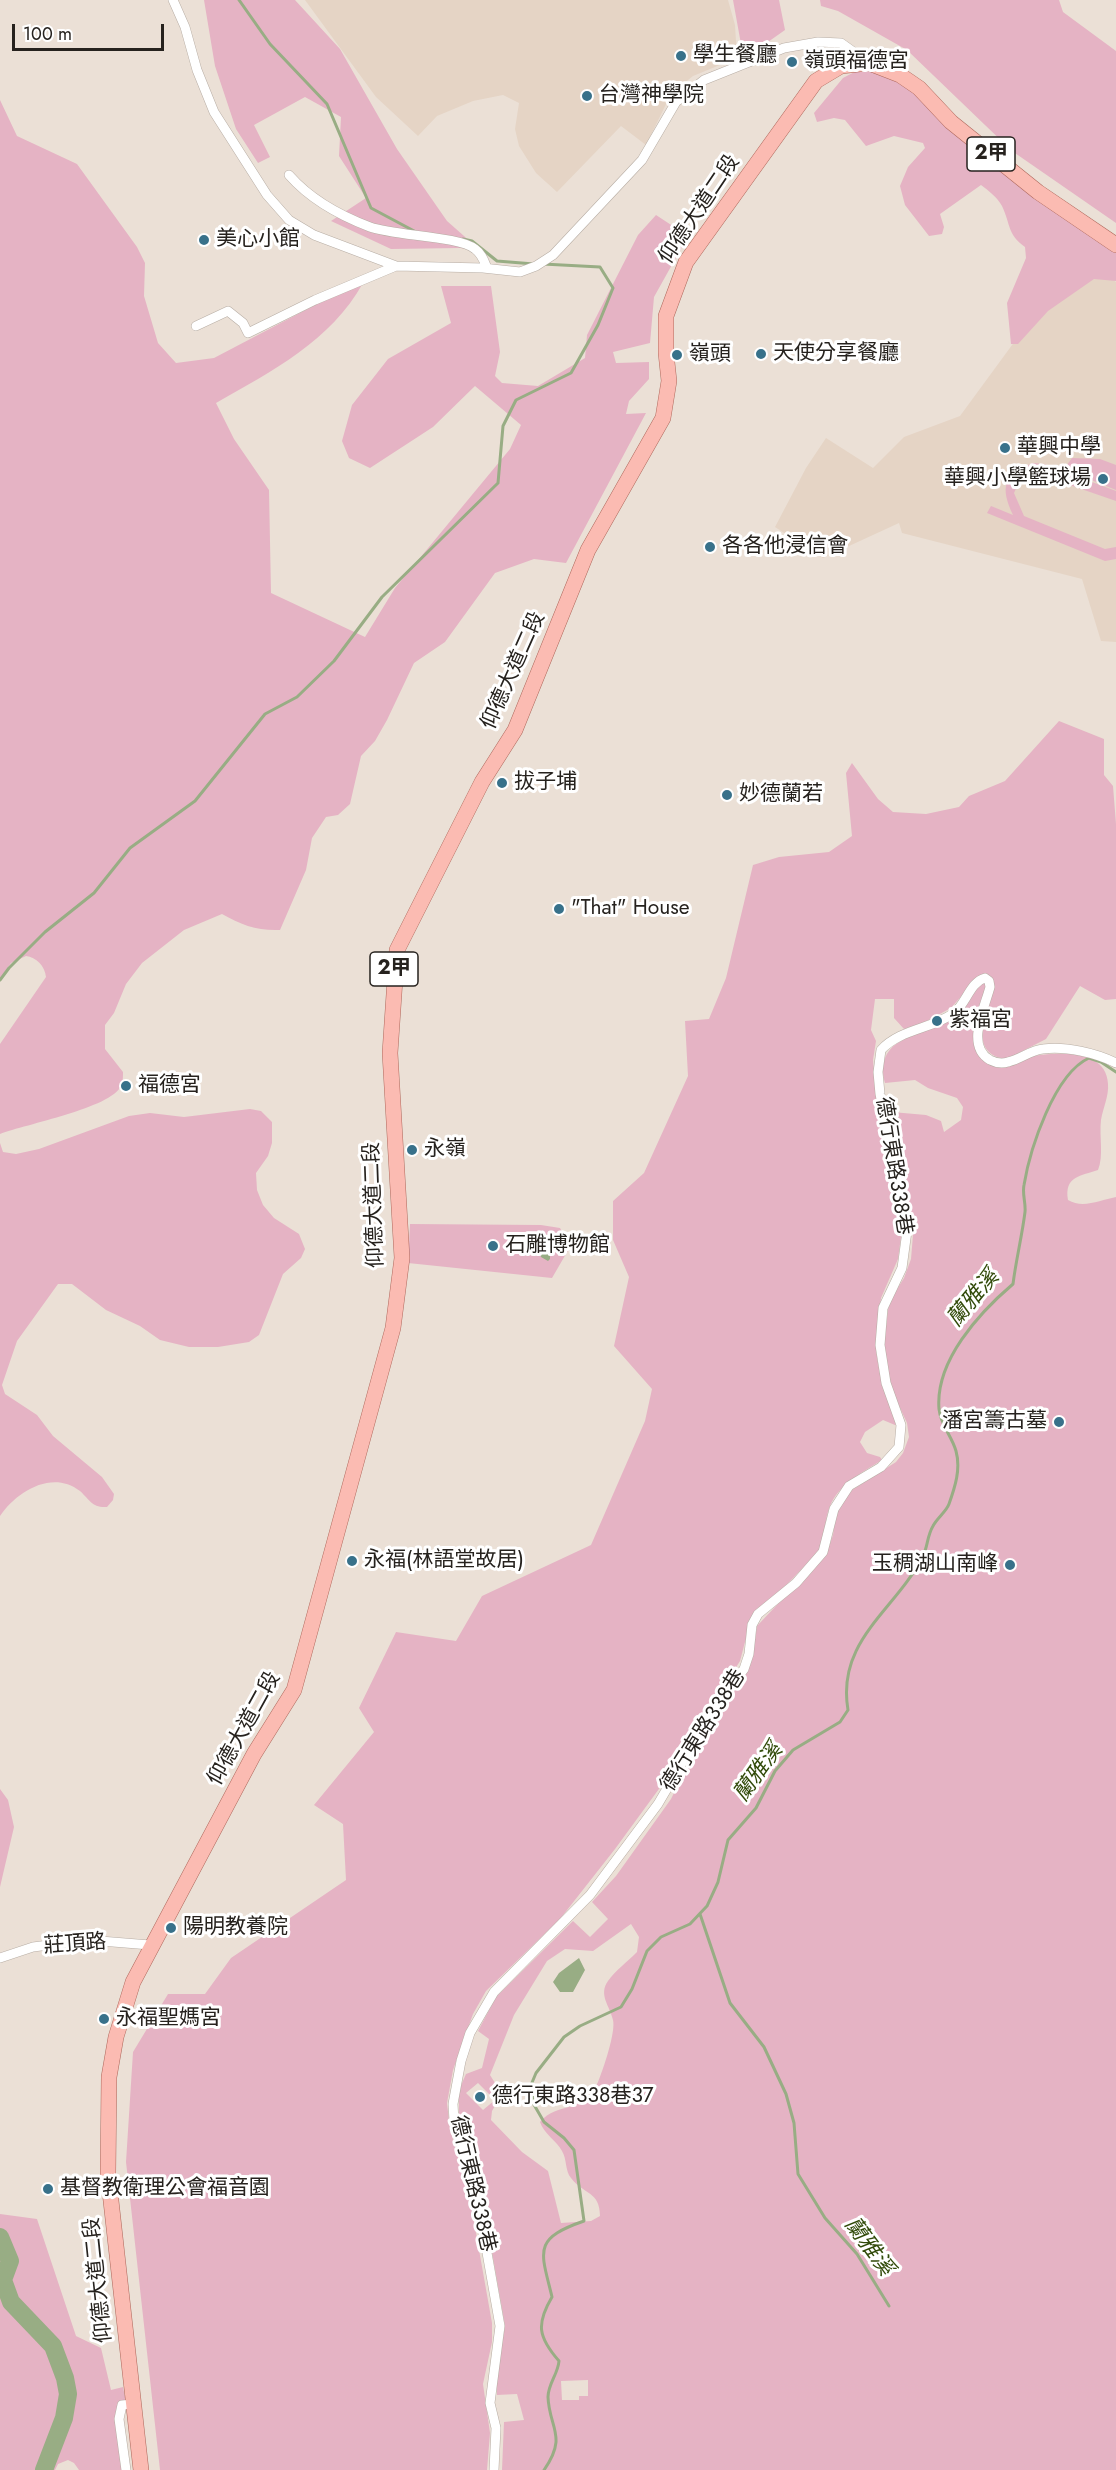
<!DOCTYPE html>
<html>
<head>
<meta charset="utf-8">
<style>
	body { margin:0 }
	#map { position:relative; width:1116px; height:2470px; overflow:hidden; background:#ebe0d6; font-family:Jost,sans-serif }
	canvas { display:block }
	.scale { position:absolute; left:12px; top:24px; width:152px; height:27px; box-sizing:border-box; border:3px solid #26221e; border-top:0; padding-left:8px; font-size:18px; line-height:21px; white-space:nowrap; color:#26221e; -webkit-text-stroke:4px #fff; paint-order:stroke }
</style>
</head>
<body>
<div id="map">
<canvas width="1116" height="2470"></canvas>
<div class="scale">100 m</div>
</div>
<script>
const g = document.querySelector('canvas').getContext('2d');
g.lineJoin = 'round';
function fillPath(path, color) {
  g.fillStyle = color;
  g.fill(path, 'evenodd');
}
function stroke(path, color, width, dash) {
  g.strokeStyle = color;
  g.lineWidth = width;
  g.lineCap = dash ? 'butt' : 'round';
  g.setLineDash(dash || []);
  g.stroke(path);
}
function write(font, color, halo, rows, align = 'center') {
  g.font = font + ' Jost,"Noto Sans TC",sans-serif';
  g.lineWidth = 6;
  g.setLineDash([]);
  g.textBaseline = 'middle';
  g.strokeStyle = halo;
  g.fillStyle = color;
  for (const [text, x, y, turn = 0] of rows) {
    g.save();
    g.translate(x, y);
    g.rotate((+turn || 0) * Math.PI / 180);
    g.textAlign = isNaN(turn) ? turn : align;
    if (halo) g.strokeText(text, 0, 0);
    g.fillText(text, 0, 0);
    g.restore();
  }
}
fillPath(new Path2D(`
	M305,0H728L735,25L737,58L693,76L671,94L646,145L621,126L557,192L536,173L519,146L515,129L519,103L503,95L473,101L437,116L418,136L376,97Z
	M1097,267L1116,282V642L1101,641L1082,579L902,533L899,523L823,558L775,527L806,468L826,438L873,468L904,437L960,416L1037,311Z`), '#e5d4c5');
fillPath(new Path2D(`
	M204,0H295L340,49L397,149L447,221L481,251L460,248L391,249L331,221L366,198L339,156L341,117L305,97L254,125L270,157L258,163L236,129L215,66Z
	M733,0H779L785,30L758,49L743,55Z
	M820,0H1059L1063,12L1116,51V223L1012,151L907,50L838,11L821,6Z
	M862,68L901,78L1116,248V281L1094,279L1048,311L1018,344H1011L1007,303L1026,258L1025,247C1007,234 1011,225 1002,206C997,197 989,191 981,185L940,214L944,227L942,234L929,236L905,205L900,186L908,167L925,148L923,143L894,136L866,146L845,120L834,118L817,122L814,113L843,78Z
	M0,100L17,136L77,164L137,247L145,263L144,296L158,343L176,363L214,358L317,304L363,283C331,341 272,371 216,403L234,439L269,490L271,593L365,637L395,588L510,449L521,425L475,386L433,427L370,468L349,458L342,441L352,405L388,359L451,323L441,286H491L500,352L495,376L502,383L538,386L585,358L587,335L638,235L656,215L688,236L654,297L650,343L613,352L616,363L649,362V379L629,401L626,414L646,413L566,563L534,559L495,573L445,642L414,663L387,720L375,741L361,756L350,804L338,815L326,817L312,838L306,870L280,930C258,931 241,925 222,914L184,930L142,963L126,984L114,1013L105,1025V1049L123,1072C123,1076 123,1083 121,1086C111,1108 26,1124 0,1134V1044L46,977C45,966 36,957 26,956L11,963L0,979Z
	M1072,458L1100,459L1116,465V490L1064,469Z
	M1033,463L1044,464L1116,491V501L1035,473L1020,480L1014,493L1024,516L1105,549L1116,547V559L1105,561L987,513L991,506L1013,515C1000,487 1003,475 1033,463Z
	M1059,721L1104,739V775L1113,786L1116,824V999L1105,1000L1080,986L1046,1039L1007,1059C967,1055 986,1012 993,987L978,977L951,1008L923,1023L904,1029L894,1018V999H875L871,1030L876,1041L873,1060L877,1108L901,1237L898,1259L881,1298L876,1351L882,1385L897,1422L895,1425L883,1420L865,1432L860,1442L867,1453L880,1457L882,1460C863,1472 839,1484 830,1506C824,1520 826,1537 819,1551L750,1623L740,1661L664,1782L615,1849L560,1919L486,1991L473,2014L453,2070L447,2103L450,2129L470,2199L492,2323V2342L483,2384L490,2433L487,2470H160L126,2162L133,2052L168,1994H205L231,1958L346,1880L343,1824L314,1805L374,1732L359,1708L396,1632L456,1641L482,1596L591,1545L645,1421L652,1389L614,1346L629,1277L613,1240V1201L644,1173L688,1076L685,1021L709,1019L726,978L753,865L779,857L829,852L852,836L846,773L852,763L878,799L893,812L926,814L959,807L969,796L1005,781Z
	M983,981L988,985C979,1014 960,1044 991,1064C1018,1058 1106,1036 1108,1084C1109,1096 1103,1108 1101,1120C1099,1136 1104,1156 1098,1170C1081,1176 1064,1176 1068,1200C1083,1209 1100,1200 1116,1197V2470H502L504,2422L524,2420L517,2394L497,2395V2373L505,2326L482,2195L459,2122V2090L466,2074L482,2068L489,2039L478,2031L496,1997L573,1921L590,1937L608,1919L592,1902L616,1876L671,1799L697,1746L753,1653L757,1626L827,1552L833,1535L836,1512L852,1490L896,1462L903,1453L909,1437L907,1423L894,1395L884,1361V1344L889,1302L904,1278L911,1259L913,1235L890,1118L892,1112L926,1115L941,1121L944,1132L961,1120L963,1107L957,1098L928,1088L915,1080L885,1083C872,1032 931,1037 959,1014C969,1006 972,988 983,981ZM631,1924L639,1937L637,1952C628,1961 615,1971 608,1981C598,1995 610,2006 613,2020C616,2032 603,2070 598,2082C583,2115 558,2101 540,2122C544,2134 556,2140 562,2151C567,2159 565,2171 571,2178C584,2195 600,2191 600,2216L591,2221L561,2223L548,2171L522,2152L491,2120L492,2111L502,2094L490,2075L514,2015L547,1961L565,1949L593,1951ZM478,2083L495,2100L483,2110L466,2093ZM588,2380V2396H579V2400H562L561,2381Z
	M250,1109L261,1111L272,1122V1143L268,1156L256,1173L257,1190L263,1205L274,1218L299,1234L305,1249L301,1258L283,1274L259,1335L249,1342L218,1347H189L160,1340L140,1326L106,1310L72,1284H58L17,1341L2,1385L5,1394L37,1415L53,1436L102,1477L114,1494L113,1500L107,1507C92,1508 90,1500 80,1491C52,1469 16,1492 0,1516V1143L3,1152L16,1154L39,1149L129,1116L150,1113L184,1117Z
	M410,1224L541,1225L560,1228L570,1247L552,1278L408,1263Z
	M0,1789L8,1800L14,1827L0,1887Z
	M0,2214L37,2219L76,2336L101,2348L111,2390L123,2387L126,2402L119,2405L123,2470H79L74,2463L68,2460L58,2464L55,2470H0Z`), '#e5b3c4');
fillPath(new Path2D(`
	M546,1235L550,1240V1259L548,1261L541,1257L537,1245L540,1237Z
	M579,1958L585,1970L573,1992H560L553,1982L559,1973Z`), '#98ad84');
stroke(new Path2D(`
	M239,0L270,44L327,104L371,208L416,232
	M463,239L472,241L497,261L534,264
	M0,980L9,968L45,932L94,893L130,848L195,801L265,714L297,697L334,661L382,597L498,483L503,426L516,400L571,373L598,325L613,288L600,267L543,264
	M700,1914L730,2003L764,2047L786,2094L794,2123L798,2174L825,2218L857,2254L889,2306
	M544,2470C568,2436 549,2428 548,2397C548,2384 558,2374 559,2361C538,2337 536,2324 552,2297C541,2251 532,2239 584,2221L574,2150L564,2138L544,2122L533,2103L531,2085L536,2073L564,2037L580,2026L621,2007L632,1989L647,1951L661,1937L690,1924L707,1906L718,1882L728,1840L756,1808L775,1771L793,1750L840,1722L848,1710C836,1640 896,1610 923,1556C928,1546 927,1536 933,1526C937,1518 946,1512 949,1504C955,1487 961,1469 956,1451C952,1436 941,1426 939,1409C935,1361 979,1313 1013,1284C1016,1260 1022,1236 1025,1212C1026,1203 1022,1194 1024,1185C1030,1149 1054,1074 1089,1058L1101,1062L1116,1072`), '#98ad84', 3);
stroke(new Path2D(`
	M0,2237L10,2261L3,2280L11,2302L53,2346L65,2378L68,2394L64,2418L44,2470`), '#98ad84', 18);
const minor = new Path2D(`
	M173,0L185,27L197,70L214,112L267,195L289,220L314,235L396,266L483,268L520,272L536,266L553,255L642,160L676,102L704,80L784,48L818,42L841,43L869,63
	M289,175C310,199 341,216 370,227C395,236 459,236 475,249C482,254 484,261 487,268
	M196,326L228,311L243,323L248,333L315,300L396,266
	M0,1958L33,1947L88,1940L150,1945
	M126,2470L119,2419L122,2405L133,2404
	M494,2470L496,2428L490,2403L500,2326L481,2219L454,2121L453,2104L461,2061L470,2033L494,1992L590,1895L658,1804L712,1712L744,1669L749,1654L752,1625L758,1614L796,1583L823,1552L834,1509L849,1486L881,1467L899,1447L901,1425L886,1383L880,1345L883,1308L902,1268L907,1231L880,1094L878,1072L881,1050C900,1029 932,1029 954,1013C966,1004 970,982 985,978L989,981L990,987C985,1007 965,1046 990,1060C996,1063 1002,1064 1008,1062C1021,1059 1031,1050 1043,1049C1066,1046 1096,1053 1116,1063`);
const primary = new Path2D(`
	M141,2470L108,2174L109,2077L116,2037L133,1982L254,1754L294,1690L393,1328L402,1258L390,1053L397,950L482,782L515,730L588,550L663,418L669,381L666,353V316L686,262L816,81L841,66L869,63L900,75L919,88L951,122L1038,192L1116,245`);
stroke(minor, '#b7ada4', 10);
stroke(primary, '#ae685c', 16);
stroke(minor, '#fff', 9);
stroke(primary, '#fbbbb2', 15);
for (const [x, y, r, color] of [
	[681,56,6,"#38718a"],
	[792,62,6,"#38718a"],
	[587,96,6,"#38718a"],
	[204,240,6,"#38718a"],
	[761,354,6,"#38718a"],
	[677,355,6,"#38718a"],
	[1005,448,6,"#38718a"],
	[1103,479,6,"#38718a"],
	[710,547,6,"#38718a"],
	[502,783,6,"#38718a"],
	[727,795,6,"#38718a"],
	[559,909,6,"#38718a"],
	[937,1021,6,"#38718a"],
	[126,1086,6,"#38718a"],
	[412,1150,6,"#38718a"],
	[493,1246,6,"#38718a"],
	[1059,1422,6,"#38718a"],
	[352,1561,6,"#38718a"],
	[1010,1565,6,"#38718a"],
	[171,1928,6,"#38718a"],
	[104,2019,6,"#38718a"],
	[480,2097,6,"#38718a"],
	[48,2189,6,"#38718a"]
]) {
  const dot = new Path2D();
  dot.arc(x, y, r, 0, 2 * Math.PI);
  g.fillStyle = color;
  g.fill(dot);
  stroke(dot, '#fff', 2);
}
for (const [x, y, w] of [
	[991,154,48],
	[394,969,48]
]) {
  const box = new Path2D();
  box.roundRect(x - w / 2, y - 17, w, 34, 4.5);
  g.fillStyle = '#fff';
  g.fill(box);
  stroke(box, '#26221e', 1.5);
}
write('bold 20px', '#26221e', null, [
	["2甲",991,154],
	["2甲",394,969]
]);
write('21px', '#26221e', '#fff', [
	["學生餐廳",693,56],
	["嶺頭福德宮",804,62],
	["台灣神學院",599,96],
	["美心小館",216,240],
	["天使分享餐廳",773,354],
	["嶺頭",689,355],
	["華興中學",1017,448],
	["華興小學籃球場",1091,479,"right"],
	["各各他浸信會",722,547],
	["拔子埔",514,783],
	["妙德蘭若",739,795],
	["\"That\" House",571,909],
	["紫福宮",949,1021],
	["福德宮",138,1086],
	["永嶺",424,1150],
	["石雕博物館",505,1246],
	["潘宮籌古墓",1047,1422,"right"],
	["永福(林語堂故居)",364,1561],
	["玉稠湖山南峰",998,1565,"right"],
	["陽明教養院",183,1928],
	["永福聖媽宮",116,2019],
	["德行東路338巷37",492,2097],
	["基督教衛理公會福音園",60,2189]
], 'left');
write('21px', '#26221e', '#fff', [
	["仰德大道二段",700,210,-56],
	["仰德大道二段",514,671,-66],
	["德行東路338巷",893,1166,81],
	["仰德大道二段",375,1205,-92],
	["仰德大道二段",245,1729,-61],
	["德行東路338巷",704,1731,-58],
	["莊頂路",75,1945,-4],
	["德行東路338巷",472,2184,77],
	["仰德大道二段",99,2280,-96]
]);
write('italic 22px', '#314a09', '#fff', [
	["蘭雅溪",974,1299,-50],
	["蘭雅溪",759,1773,-54],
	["蘭雅溪",868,2247,54]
]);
</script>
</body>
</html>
